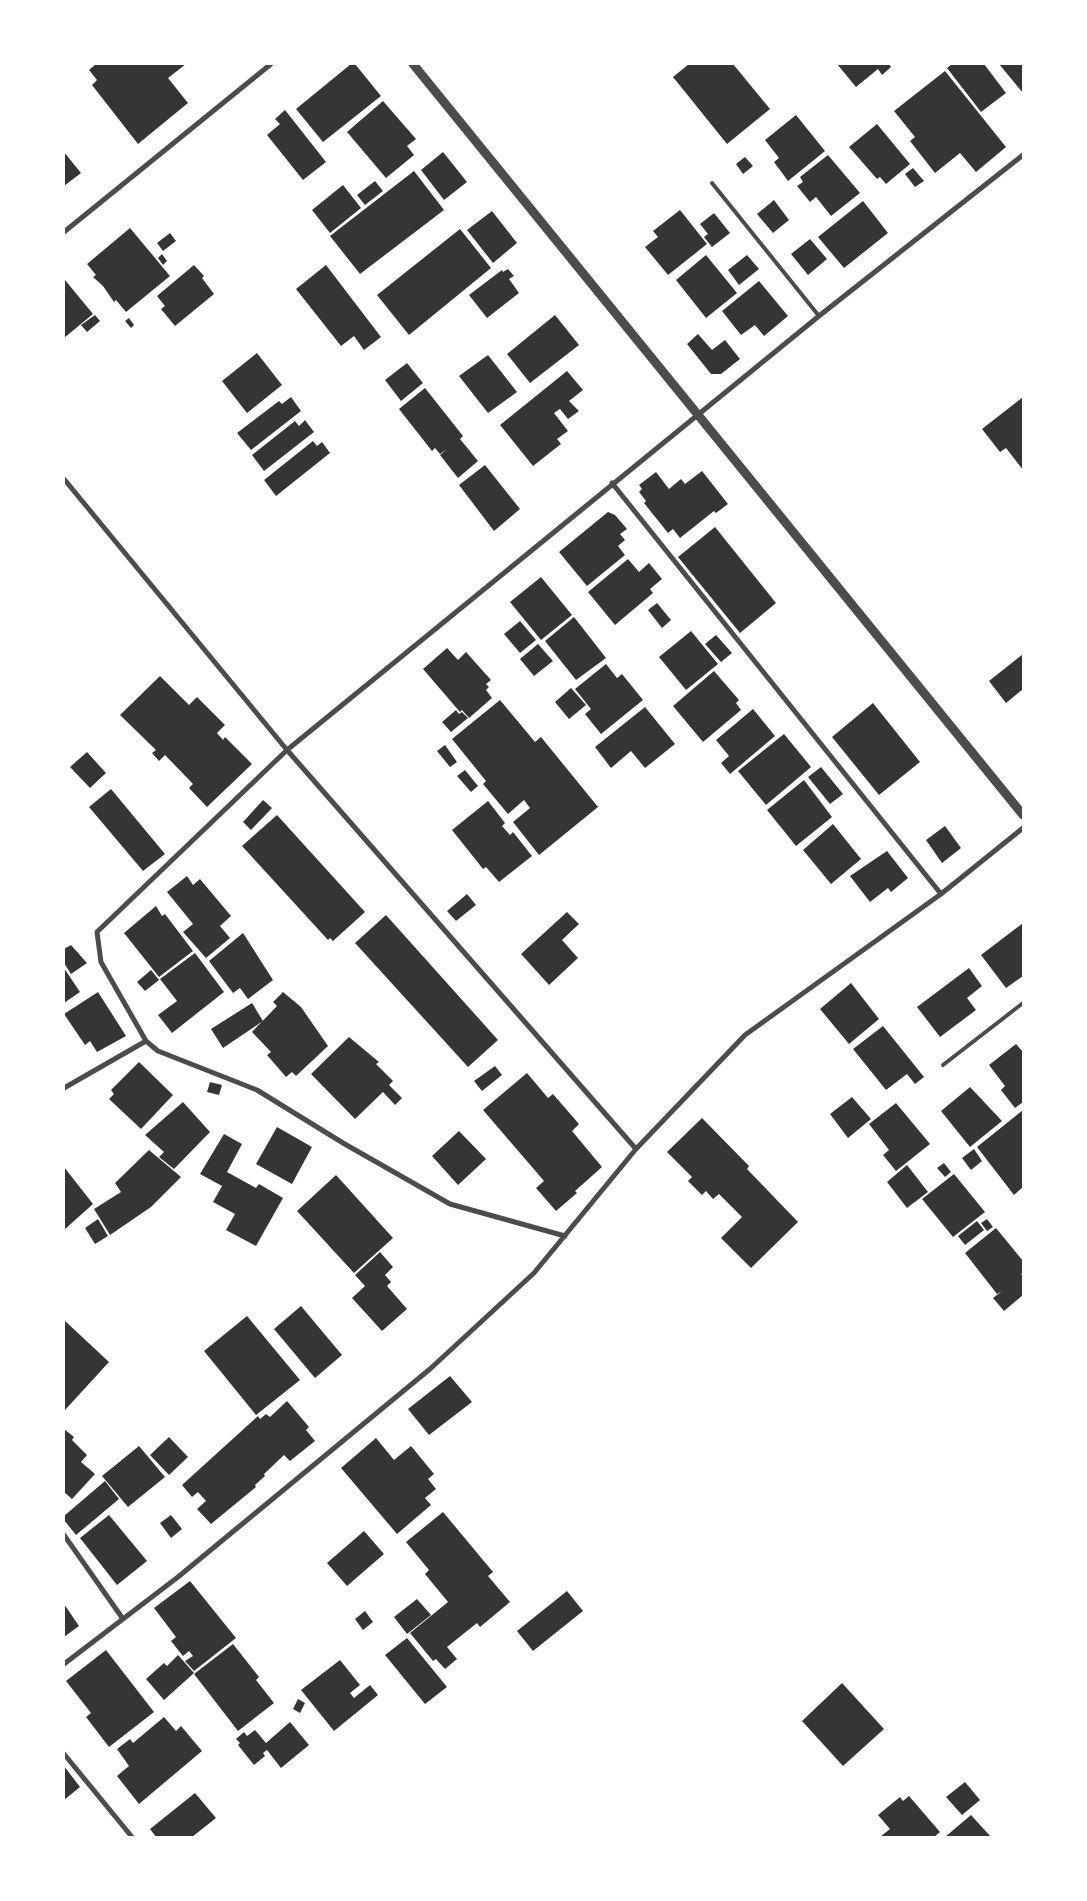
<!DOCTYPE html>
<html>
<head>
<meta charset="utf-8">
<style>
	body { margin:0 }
	#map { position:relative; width:1087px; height:1901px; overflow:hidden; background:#fff; font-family:"Asap Condensed",sans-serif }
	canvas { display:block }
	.frame { position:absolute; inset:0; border:65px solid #fff; pointer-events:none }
</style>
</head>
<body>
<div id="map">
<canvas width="1087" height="1901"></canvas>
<div class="frame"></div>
</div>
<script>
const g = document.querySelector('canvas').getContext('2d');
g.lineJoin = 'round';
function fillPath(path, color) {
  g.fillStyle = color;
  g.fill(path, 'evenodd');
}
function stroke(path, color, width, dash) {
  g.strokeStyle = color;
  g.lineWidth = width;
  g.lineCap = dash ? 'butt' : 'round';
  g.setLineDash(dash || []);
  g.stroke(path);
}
fillPath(new Path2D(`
	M96,64H186L168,78L188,103L138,144L92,85L97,80L89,70Z
	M351,64H355L381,96L323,142L296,109Z
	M689,64H733L770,109L727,144L673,77Z
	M837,64H889L891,67L882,75L878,69L856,87Z
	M952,64H984L1006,93L981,112L947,68Z
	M999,64H1023V93Z
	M945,71L1006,147L976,172L960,153L935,173L910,141L915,137L894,111Z
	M383,101L416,139L407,146L414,155L386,178L347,132Z
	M285,110L326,162L303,180L267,135L280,124L275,119Z
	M796,115L825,151L788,181L774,162L779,158L765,140Z
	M877,124L910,164L886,184L880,177L877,179L849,147Z
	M64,152L81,173L64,186Z
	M443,152L467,182L444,200L421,170Z
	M828,155L860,193L831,216L816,197L810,202L797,186L803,182L800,177Z
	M745,157L753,166L743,174L736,164Z
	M913,168L924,181L915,187L905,174Z
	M414,171L444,210L360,274L330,236Z
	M375,181L383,191L365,205L357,195Z
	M343,185L361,208L330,233L312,210Z
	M774,200L789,220L773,233L757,214Z
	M863,201L888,233L844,268L818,237Z
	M680,210L707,244L668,275L645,247L658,237L653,231Z
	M492,211L517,243L493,263L467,230Z
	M714,213L730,233L712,247L704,237L708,234L700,224Z
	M130,228L170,276L126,312L116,300L114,302L103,286L93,277L96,275L87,264Z
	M460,229L491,268L409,335L377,295Z
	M170,233L176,241L163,251L157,243Z
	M810,239L827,259L808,275L791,254Z
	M162,254L167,261L163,265L158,258Z
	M706,255L737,293L706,318L676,280Z
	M747,255L759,269L739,285L728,270Z
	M194,265L204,276L202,278L214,294L175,326L161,309L165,306L157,296Z
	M326,265L381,337L364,350L354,336L341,346L296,289Z
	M508,269L514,276L509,279L519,293L487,318L469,295L502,270L503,272Z
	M65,280L93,314L64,338V281Z
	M759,281L788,316L764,336L755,325L741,335L722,311Z
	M95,315L100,321L87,332L81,325Z
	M555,315L579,345L530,383L507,354Z
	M129,318L134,325L131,328L125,321Z
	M698,334L712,350L725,340L740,359L721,374H711L687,344Z
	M257,353L282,385L247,413L222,381Z
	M488,355L517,392L488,413L459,376Z
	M407,363L423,383L401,401L385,380Z
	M567,371L583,390L569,401L579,411L568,419L560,409L554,413L568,431L557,439L561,444L533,466L500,425Z
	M425,388L463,436L460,439L478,461L458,478L440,455L447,449L440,454L435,448L432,451L399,409Z
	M291,397L301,411L251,450L237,433L279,401L282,404Z
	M1023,397V470L1006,448L1000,452L982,429Z
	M305,420L314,432L264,471L252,455L295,421L299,426Z
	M313,441L317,446L322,442L330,453L276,496L264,480Z
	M485,465L520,509L494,531L459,485Z
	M702,471L728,504L716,513L714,511L680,538L673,529L668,533L644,503L646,501L639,492L642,489L639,485L656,472L669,489L681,479L685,484Z
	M608,512L615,515L627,529L620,534L625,540L618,546L625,555L587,586L559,552Z
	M715,527L776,603L740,633L678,557Z
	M628,559L639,572L649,563L662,579L650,589L653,593L615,625L588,592Z
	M541,577L572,615L541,640L510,602Z
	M657,603L671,620L662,628L648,610Z
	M574,617L606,658L576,680L545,641Z
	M520,621L536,640L520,653L504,634Z
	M691,631L718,664L686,690L659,657Z
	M716,635L732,653L721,662L705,644Z
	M538,644L553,661L534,676L520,659Z
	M447,648L458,660L466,652L491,680L486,684L489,687L486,690L492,698L469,718L462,710L460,712L423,669Z
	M1023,654V689L1006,703L989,681Z
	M606,664L617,678L622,674L643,700L601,734L585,714L591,709L575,689Z
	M714,671L739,700L736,703L741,710L703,742L673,706Z
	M160,676L189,705L197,697L225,725L217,733L223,740L225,737L252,764L207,807L189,788L193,784L165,755L159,761L152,753L156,750L120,715Z
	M571,688L586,705L569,719L555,702Z
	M500,700L535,742L541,737L598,807L539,855L513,822L530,808L524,800L508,814L483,784L486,781L452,739Z
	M873,703L920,762L879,795L832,737Z
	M645,707L675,744L645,768L631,751L611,768L595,747Z
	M753,709L775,736L730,774L721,763L729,756L716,740Z
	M456,710L459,714L462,712L468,718L451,732L442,722Z
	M784,734L811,767L766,805L738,771Z
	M445,745L457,762L450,767L437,751Z
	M87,752L106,773L90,788L70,767Z
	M821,767L843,794L830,804L808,777Z
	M465,770L478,786L471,792L457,776Z
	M804,780L832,817L796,846L767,810Z
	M111,789L165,854L143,871L89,807Z
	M263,800L272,808L251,830L243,822Z
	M488,801L505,823L502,826L510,835L513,832L532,856L499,882L486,867L483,869L452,830Z
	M277,815L365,912L333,941L330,938L328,940L242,846Z
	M833,824L861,859L831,884L803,850Z
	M945,826L961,848L942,863L926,840Z
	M887,851L908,878L891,892L888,888L870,902L850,876Z
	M187,876L193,885L200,879L231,916L220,926L230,938L206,958L183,932L193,924L167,892Z
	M467,894L476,905L456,921L447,911Z
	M156,906L162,916L165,914L193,951L159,977L124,933Z
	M567,912L579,924L562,940L578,958L549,985L521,954Z
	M386,915L498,1040L468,1067L355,943Z
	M1023,923V976L1006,988L981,955Z
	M243,933L273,980L248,999L240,988L233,993L209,961Z
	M71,945L87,963L71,974L64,963V949Z
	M195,953L224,992L172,1033L158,1015L177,1001L160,979Z
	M64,968L80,992L64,1003Z
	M969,968L982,986L967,998L976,1010L940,1037L917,1007Z
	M151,970L159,980L145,991L137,982Z
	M851,983L879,1019L849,1044L820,1009Z
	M98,992L126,1036L97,1052L90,1041L85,1045L64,1014Z
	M283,992L301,1007L328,1046L296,1076L292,1072L286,1077L267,1055L271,1052L252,1032L277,1006L273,1002Z
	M252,1003L263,1021L223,1048L211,1029Z
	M883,1026L924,1077L915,1084L907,1074L886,1090L853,1049Z
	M349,1037L379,1062L376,1064L393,1081L389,1085L402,1098L395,1105L383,1092L355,1119L311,1074Z
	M1016,1044L1023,1052V1102L1015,1108L1001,1090L1005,1086L989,1065Z
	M139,1062L173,1095L141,1129L109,1099L114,1094L111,1090Z
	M495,1066L502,1075L482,1091L474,1081Z
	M527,1073L548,1098L553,1094L579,1124L572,1131L602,1167L575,1191L577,1193L556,1211L536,1188L544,1181L483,1110Z
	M210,1082L222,1085L219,1095L207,1092Z
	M970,1087L1002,1121L970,1147L941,1111Z
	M852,1097L871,1119L848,1138L830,1114Z
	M183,1102L210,1132L174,1169L159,1157L164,1152L145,1135Z
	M896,1103L930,1144L896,1171L883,1155L889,1150L869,1124Z
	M1023,1110V1187L1014,1195L977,1147Z
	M702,1118L749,1166L747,1169L798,1222L751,1268L721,1238L742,1217L719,1194L713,1199L706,1191L702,1195L688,1181L692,1177L667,1152Z
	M277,1127L312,1147L292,1184L256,1164Z
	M459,1131L486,1159L458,1185L432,1156Z
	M224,1134L242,1144L227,1172L256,1188L259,1184L283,1198L256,1246L226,1230L235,1214L213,1202L222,1186L200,1174Z
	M974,1149L982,1161L971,1170L962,1158Z
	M149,1150L181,1177L151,1207L110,1235L94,1209L121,1192L115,1183Z
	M944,1163L951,1172L945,1177L937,1168Z
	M907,1165L928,1192L907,1208L887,1182Z
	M64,1167L93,1204L64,1230Z
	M954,1174L985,1212L953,1237L922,1199Z
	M336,1175L393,1238L354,1273L297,1211Z
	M98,1219L108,1236L95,1244L85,1228Z
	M987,1219L993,1227L987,1231L981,1223Z
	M977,1221L984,1230L965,1245L958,1236Z
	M996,1228L1023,1261V1273L1021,1274L1023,1277V1295L1004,1311L993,1298L1002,1291L997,1294L965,1253Z
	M380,1252L393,1267L385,1275L391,1282L387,1286L407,1309L382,1331L352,1298L365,1286L355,1275Z
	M301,1306L342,1355L315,1378L274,1329Z
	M247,1316L300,1380L256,1415L204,1351Z
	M64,1320L109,1362L65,1410L64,1409Z
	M450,1376L472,1402L429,1435L408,1409Z
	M287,1401L309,1427L306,1430L315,1441L290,1461L284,1455L264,1474L265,1476L255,1485L256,1487L211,1524L197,1509L206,1501L198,1492L192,1497L182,1485L258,1416L260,1419L266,1414L270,1417Z
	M64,1429L74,1437L72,1440L87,1455L81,1462L95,1474L72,1499L64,1492Z
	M169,1437L188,1457L169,1475L150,1455Z
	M376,1438L394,1460L411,1446L434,1474L428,1479L436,1489L425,1498L431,1505L397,1534L341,1468Z
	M139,1446L165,1477L128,1507L102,1476Z
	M105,1481L119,1499L76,1535L64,1520V1516Z
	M443,1512L493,1572L488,1576L510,1602L480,1627L477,1623L447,1647L457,1659L445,1669L436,1659L433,1661L410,1633L448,1602L425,1574L429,1570L406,1542Z
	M109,1515L147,1561L117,1585L80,1538Z
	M171,1515L182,1529L171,1538L160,1523Z
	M364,1531L384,1554L347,1586L327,1563Z
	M190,1581L236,1638L194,1671L185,1661L193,1656L189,1651L183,1656L171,1641L176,1637L154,1608Z
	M567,1591L583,1611L533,1651L517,1631Z
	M417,1599L431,1615L407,1634L394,1617Z
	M64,1604L79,1626L64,1637Z
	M365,1611L373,1622L363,1630L355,1619Z
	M407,1638L447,1687L425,1704L385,1655Z
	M233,1644L259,1677L256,1680L274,1703L238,1731L194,1674Z
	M106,1650L154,1712L109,1747L86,1717L91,1713L66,1681Z
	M178,1655L194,1673L164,1700L146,1679L164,1663L167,1666Z
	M340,1660L360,1685L350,1693L354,1698L370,1685L378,1695L334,1731L301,1690Z
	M842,1683L884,1729L843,1766L802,1721Z
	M298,1699L305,1703L300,1713L293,1709Z
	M164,1717L176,1731L181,1726L202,1751L139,1804L117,1776L129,1766L117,1749L130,1739L133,1743Z
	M290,1722L309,1745L281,1768L267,1750L263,1753L265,1756L254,1765L238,1745L240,1743L236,1739L244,1732L247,1736L255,1730L266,1743Z
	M64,1766L80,1787L64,1800Z
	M965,1782L980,1800L962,1815L946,1797Z
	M195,1793L216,1818L192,1837H156L150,1829Z
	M909,1796L940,1832L934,1837H880L890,1829L878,1815L900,1797L903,1801Z
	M971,1815L991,1837H945Z`), '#353535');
stroke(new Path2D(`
	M712,183L819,316
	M943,1065L1023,1003`), '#4c4c4c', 4);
stroke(new Path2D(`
	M64,232L271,64
	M64,479L287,750L636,1149
	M612,483L941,894
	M146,1041L101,962L97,932L287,750L819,316L1023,155
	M64,1088L146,1041L158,1051L257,1090L343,1143L450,1204L565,1236
	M64,1535L123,1619
	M64,1664L178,1577L430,1369L534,1273L636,1149L745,1035L941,894L1023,828
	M64,1754L132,1837`), '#4c4c4c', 5);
stroke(new Path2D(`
	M413,64L1023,815`), '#4c4c4c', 9);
</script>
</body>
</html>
